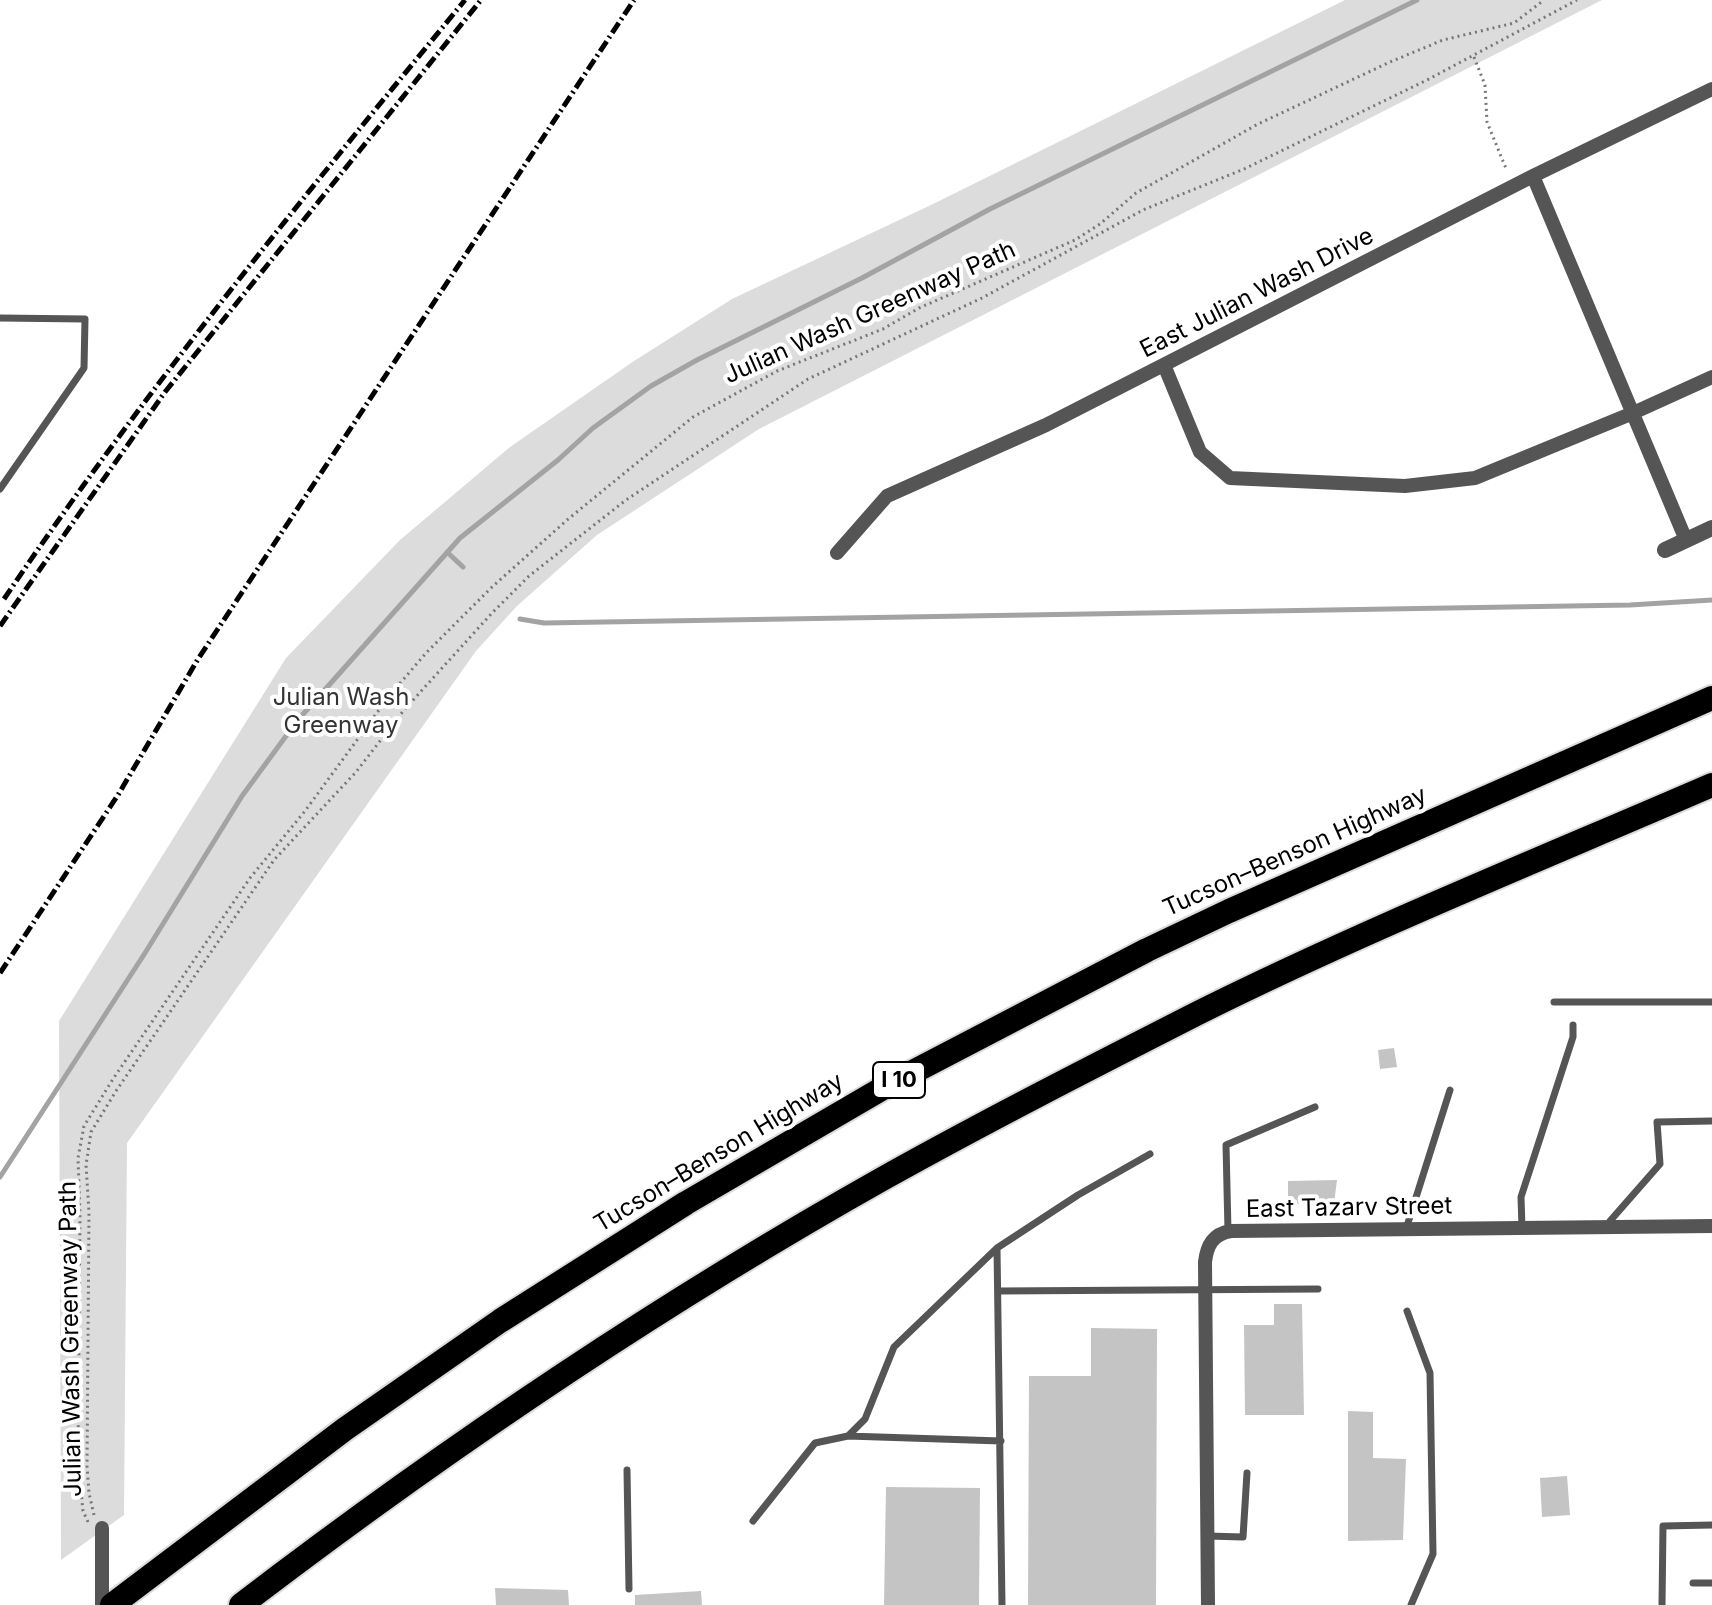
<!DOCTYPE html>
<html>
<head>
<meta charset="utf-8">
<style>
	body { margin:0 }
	canvas { display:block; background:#fff }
</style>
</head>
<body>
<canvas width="1712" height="1605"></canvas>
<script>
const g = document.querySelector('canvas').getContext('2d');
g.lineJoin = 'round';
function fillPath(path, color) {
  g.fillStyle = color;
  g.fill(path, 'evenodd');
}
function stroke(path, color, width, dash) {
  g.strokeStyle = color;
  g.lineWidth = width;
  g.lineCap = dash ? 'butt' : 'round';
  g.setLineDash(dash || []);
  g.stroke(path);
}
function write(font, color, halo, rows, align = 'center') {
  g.font = font + ' Inter,sans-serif';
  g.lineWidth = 8;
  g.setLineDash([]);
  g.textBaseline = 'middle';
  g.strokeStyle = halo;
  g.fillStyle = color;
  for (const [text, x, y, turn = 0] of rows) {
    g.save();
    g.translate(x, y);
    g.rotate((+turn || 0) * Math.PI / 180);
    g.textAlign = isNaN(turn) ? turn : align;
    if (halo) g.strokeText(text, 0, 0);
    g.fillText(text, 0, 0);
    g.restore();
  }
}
fillPath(new Path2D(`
	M1345,0H1602L759,429L597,535L517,606L476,651L127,1143L124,1515L61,1560L59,1021L286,658L400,540L510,447L634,361L732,299L933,204Z`), '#dcdcdc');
stroke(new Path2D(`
	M447,552L463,567
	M520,619L544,623L1630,605L1712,600
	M0,1177L145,953L242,796L297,721L460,538L558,460L593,428L651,386L697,360L862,278L990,209L1417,0`), '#a3a3a3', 5);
fillPath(new Path2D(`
	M1394,1048L1397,1067L1380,1069L1378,1050Z
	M1337,1180L1334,1203L1288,1204V1181Z
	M1274,1304H1302L1304,1415H1245L1244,1325H1274Z
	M1091,1328L1157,1329L1156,1605H1028L1029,1376H1091Z
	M1348,1411L1373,1412V1458L1406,1459L1403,1540L1348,1541Z
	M1567,1476L1570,1515L1542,1517L1540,1478Z
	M886,1487L980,1488L979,1605H884Z
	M495,1588L568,1590L569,1605H496Z
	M701,1591L702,1605H635V1595Z`), '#c4c4c4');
const motorway = new Path2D(`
	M112,1605L345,1429L500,1321L686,1203L890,1084L1147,950L1229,911L1712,698
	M241,1605C445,1449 660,1304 884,1178C988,1120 1094,1066 1200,1012C1367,929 1541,859 1712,785`);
stroke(motorway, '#dbdbdb', 28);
stroke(new Path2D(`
	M1474,57L1485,85L1487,122L1507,171
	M94,1515L89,1493L87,1466L89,1212L86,1165L91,1132L116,1091L274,860L356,772L404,710L492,613L529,576L626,500L808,379L982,298L1143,210L1242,170L1427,80L1577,0
	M88,1522L83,1511L78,1463L80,1214L78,1158L84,1126L113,1079L250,878L305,811L390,695L426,653L492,587L567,520L693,417L777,371L883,329L919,308L1075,240L1100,224L1136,193L1258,124L1390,62L1443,40L1514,23L1544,0`), '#777', 3, [2, 4]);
stroke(new Path2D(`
	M0,318L85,319L84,368L0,489
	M1554,1002H1712
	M1610,1226V1221L1660,1164L1657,1122L1712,1121
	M1522,1228L1521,1197L1573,1037V1025
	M1406,1229L1450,1090
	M1228,1231L1226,1145L1315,1107
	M998,1291L1318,1289
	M1407,1311L1430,1373L1433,1554L1411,1605
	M848,1436L865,1419L894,1347L997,1248
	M627,1470L629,1589
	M753,1521L815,1443L848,1436L1001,1441
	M1207,1536L1243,1537L1247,1473
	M1693,1583H1712
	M1002,1605L997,1248L1078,1195L1150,1154
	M1662,1605L1663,1526L1712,1525`), '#555', 7);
stroke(new Path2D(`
	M1533,176L1686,540
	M1164,365L1200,452L1230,478L1405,486L1475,478L1633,413L1712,377
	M837,553L887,496L1046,425L1533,176L1712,89
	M102,1528V1605
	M1208,1605L1205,1262C1207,1245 1213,1234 1231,1231L1712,1226`), '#555', 14);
stroke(new Path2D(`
	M1665,550L1712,528`), '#555', 16);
stroke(motorway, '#000', 24);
stroke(new Path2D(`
	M4,599C145,390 305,195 465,0
	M0,626L165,392L481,0
	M0,973L118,795L198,659L634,0`), '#000', 5, [12, 4, 2, 4]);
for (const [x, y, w] of [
	[899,1080,52]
]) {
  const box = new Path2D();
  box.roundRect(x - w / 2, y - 18, w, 36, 6);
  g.fillStyle = '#fff';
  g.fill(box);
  stroke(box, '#000', 2);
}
write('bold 22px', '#000', null, [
	["I 10",899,1080]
]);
write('24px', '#000', '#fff', [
	["East Julian Wash Drive",1257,293,-27],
	["Julian Wash Greenway Path",870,313,-24],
	["Tucson–Benson Highway",1295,852,-24],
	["Tucson–Benson Highway",719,1153,-31],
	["East Tazarv Street",1349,1208,-1],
	["Julian Wash Greenway Path",71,1339,-91]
]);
write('24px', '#333', '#fff', [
	["Julian Wash",341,698],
	["Greenway",341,726]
]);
</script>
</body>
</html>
